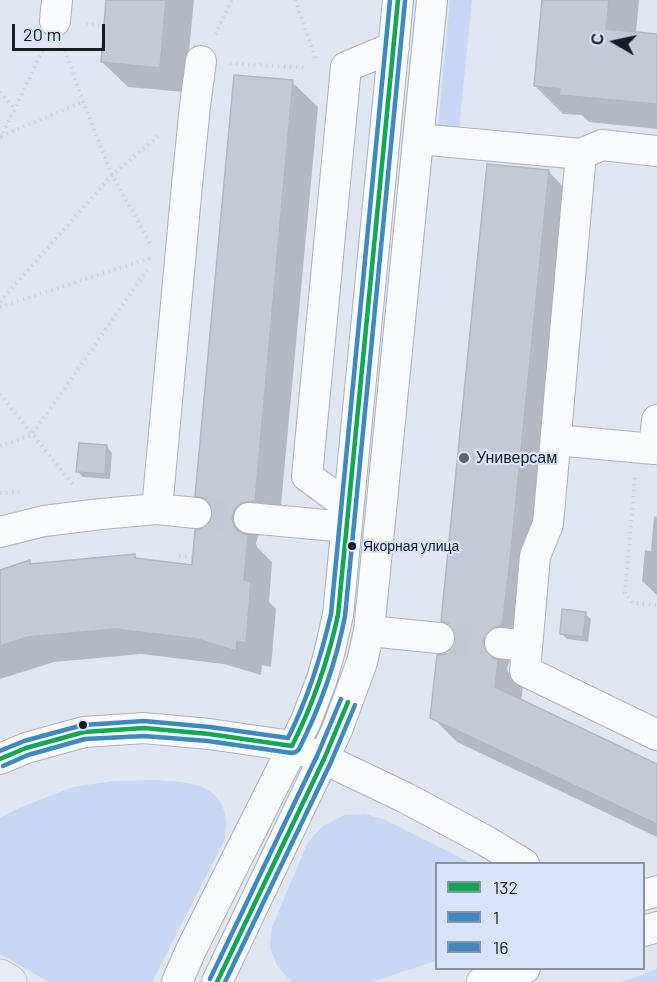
<!DOCTYPE html>
<html>
<head>
<meta charset="utf-8">
<style>
	body { margin:0 }
	#map { position:relative; width:657px; height:982px; overflow:hidden; background:#e0e7f3; font-family:Barlow,sans-serif }
	canvas { display:block }
	.legend { position:absolute; left:435px; top:862px; width:210px; height:108px; box-sizing:border-box; background:#d8e4fb; border:2px solid #8a93a4; margin:0; padding:8px 10px; list-style:none; font-size:18px; color:#161a22 }
	.legend li { display:flex; align-items:center; gap:12px; height:30px }
	.legend b { width:30px; border:2px solid #8a93a4 }
	.north { position:absolute; left:585px; top:12px; width:60px; height:60px; -webkit-text-stroke:4px #d8e4fb; paint-order:stroke; rotate:279deg; font-size:16px; font-weight:700; line-height:24px; text-align:center; color:#161a22 }
	.north::after { content:''; display:block; margin:auto; width:21px; height:27px; background:#161a22; clip-path:polygon(50% 0,100% 100%,50% 72%,0 100%) }
	.scale { position:absolute; left:12px; top:24px; width:93px; height:27px; box-sizing:border-box; border:3px solid #161a22; border-top:0; padding-left:8px; font-size:18px; line-height:21px; white-space:nowrap; color:#161a22; -webkit-text-stroke:4px #d8e4fb; paint-order:stroke }
</style>
</head>
<body>
<div id="map">
<canvas width="657" height="982"></canvas>
<ul class="legend">
<li><b style="height:8px;background:#10a855"></b>132</li>
<li><b style="height:8px;background:#3d8ac2"></b>1</li>
<li><b style="height:8px;background:#3d8ac2"></b>16</li>
</ul>
<div class="north">С</div>
<div class="scale">20 m</div>
</div>
<script>
const g = document.querySelector('canvas').getContext('2d');
g.lineJoin = 'round';
function fillPath(path, color) {
  g.fillStyle = color;
  g.fill(path, 'evenodd');
}
function stroke(path, color, width, dash) {
  g.strokeStyle = color;
  g.lineWidth = width;
  g.lineCap = dash ? 'butt' : 'round';
  g.setLineDash(dash || []);
  g.stroke(path);
}
function write(font, color, halo, rows, align = 'center') {
  g.font = font + ' Barlow,sans-serif';
  g.lineWidth = 4.5;
  g.setLineDash([]);
  g.textBaseline = 'middle';
  g.strokeStyle = halo;
  g.fillStyle = color;
  for (const [text, x, y, turn = 0] of rows) {
    g.save();
    g.translate(x, y);
    g.rotate((+turn || 0) * Math.PI / 180);
    g.textAlign = isNaN(turn) ? turn : align;
    if (halo) g.strokeText(text, 0, 0);
    g.fillText(text, 0, 0);
    g.restore();
  }
}
fillPath(new Path2D(`
	M450,0H472L459,129L438,127Z
	M153,780C183,782 221,781 226,819C227,825 225,832 225,839L152,982H49L0,954V818L19,808L73,787L112,781Z
	M365,814L386,820L471,863L436,864V961L371,982H292L277,966L270,947L272,927L308,842L323,826L344,815Z
	M657,969V982H622Z`), '#c7d7f4');
fillPath(new Path2D(`
	M108,0H194L185,92L128,87L102,62Z
	M543,0H639L636,33L657,35V129L589,122L582,115L563,114L535,86Z
	M292,82L318,107L279,526L259,534L256,543L257,547L272,562L269,602L276,609L271,667L262,665L261,675L224,664L141,654L54,662L0,679V572L30,562L33,565L134,556L139,560L193,567L203,530L211,524L214,512L197,495Z
	M548,171L573,197L527,651L511,658L507,668L508,672L523,687L521,701L657,766V837L457,742L432,717L446,655L454,649L458,639L457,635L442,620Z
	M107,447L112,453L110,479L83,477L78,472Z
	M654,516L657,517V595L642,581L645,550L651,551Z
	M585,614L591,619L588,642L567,639L561,633Z`), '#0003');
const building = new Path2D(`
	M106,0H166L160,68L101,62Z
	M542,0H609L606,29L657,34V104L559,95L560,89L534,86Z
	M234,75L293,80L255,501L241,503L235,509L232,517L234,526L239,532L248,535L244,580L251,582L246,643L237,641L236,651L197,639L115,629L28,637L0,646V570L30,560V564L135,554V558L192,565L195,530L204,528L210,523L213,514L211,505L206,499L195,496Z
	M487,164L549,170L510,561L502,626L494,627L487,632L483,641L484,649L489,656L498,660L495,687L657,764V824L430,718L437,655L446,654L453,648L456,639L454,630L449,624L441,621Z
	M79,443L107,445L105,474L76,472Z
	M562,609L586,612L583,637L560,634Z`);
fillPath(building, '#c4cad3');
stroke(building, '#b1b7c0', 1.5);
stroke(new Path2D(`
	M196,513L249,518
	M439,638L500,643`), '#c2c8d4', 30, [30, 15]);
const minor = new Path2D(`
	M55,21L57,0
	M419,139L581,154L602,145L657,151
	M581,154L548,524L535,556L525,671L657,735
	M556,440L654,449L657,420
	M348,506L307,476L346,67L394,47
	M157,509L187,185L195,106L201,61
	M249,518L346,527
	M0,532L44,521L101,514L157,509L196,513
	M369,631L439,638
	M500,643L527,646
	M0,759L26,748L84,732L144,728L209,734L292,746L324,759L406,798L486,841L524,864
	M644,895L657,891
	M644,931L657,927
	M177,982L191,950L306,721L322,679L329,654L338,615L398,0
	M217,982L337,730L362,662L369,631L432,0
	M482,982L525,968`);
const major = new Path2D(`
	M0,976L10,982`);
stroke(minor, '#abb1ba', 32);
stroke(major, '#c1c4ca', 35);
stroke(new Path2D(`
	M295,0L316,59
	M86,24L104,26
	M215,34L232,0
	M65,50L83,102L112,175L150,243
	M230,63L307,68
	M0,92L15,109
	M1,136L83,102
	M0,138L15,109L44,47
	M0,302L112,175L161,134
	M0,307L150,258
	M0,394L75,487
	M0,446L32,435L147,270
	M635,478L625,593L633,603L657,605
	M0,493L21,492
	M179,556L192,557`), '#d2d3d8', 4, [1.5, 4.5]);
stroke(minor, '#fafbfd', 30);
stroke(major, '#e8ebf1', 33);
stroke(new Path2D(`
	M0,759L26,748L84,732L144,728L209,734L292,746C313,704 328,661 338,615L398,0
	M217,982L324,759L348,702`), '#10a855', 4.5);
stroke(new Path2D(`
	M3,766L28,755L85,739L144,736L208,741L292,753L296,752L299,749C320,707 336,663 345,616L405,1
	M225,982L331,762L355,705`), '#3d8ac2', 4.5);
stroke(new Path2D(`
	M0,751L24,741L83,725L144,721L210,727L288,738C308,698 321,657 331,614L390,0
	M210,979L317,756L341,699`), '#3d8ac2', 4.5);
for (const [x, y, r, color] of [
	[464,458,6,"#5d626b"],
	[352,546,5,"#161a22"],
	[83,725,5,"#161a22"]
]) {
  const dot = new Path2D();
  dot.arc(x, y, r, 0, 2 * Math.PI);
  g.fillStyle = color;
  g.fill(dot);
  stroke(dot, '#d8e4fb', 2);
}
write('14px', '#161a22', '#d8e4fb', [
	["Якорная улица",363,546]
], 'left');
write('16px', '#161a22', '#d8e4fb', [
	["Универсам",476,458]
], 'left');
</script>
</body>
</html>
